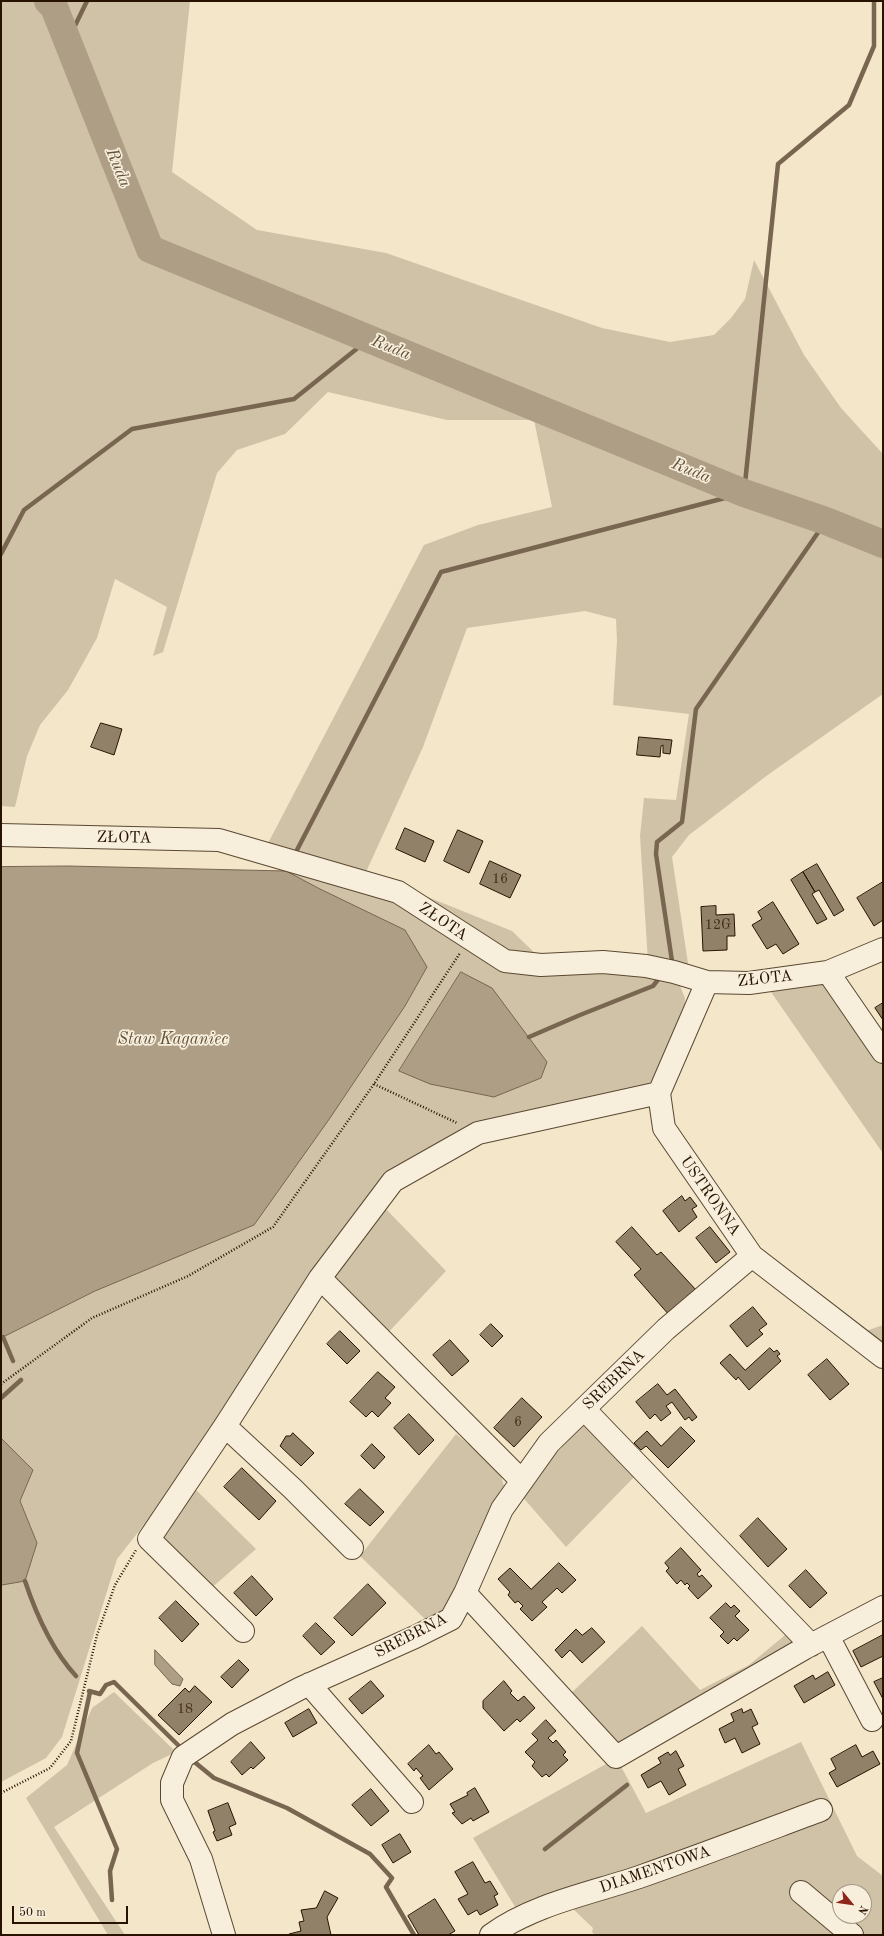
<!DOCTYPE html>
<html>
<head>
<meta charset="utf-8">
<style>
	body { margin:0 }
	#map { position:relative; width:884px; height:1936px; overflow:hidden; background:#f3e6c9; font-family:"Old Standard TT",serif }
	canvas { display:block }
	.frame { position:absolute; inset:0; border:2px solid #281300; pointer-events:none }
	.north { position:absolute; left:832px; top:1884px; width:40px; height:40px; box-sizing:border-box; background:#f7efdc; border:1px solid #a49784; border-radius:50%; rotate:119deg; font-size:11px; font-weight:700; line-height:16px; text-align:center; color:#281300 }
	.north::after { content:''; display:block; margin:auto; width:14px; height:18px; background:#8f2418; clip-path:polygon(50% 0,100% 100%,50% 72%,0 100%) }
	.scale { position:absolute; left:12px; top:1906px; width:116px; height:18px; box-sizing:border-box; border:2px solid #281300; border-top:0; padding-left:5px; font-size:12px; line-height:14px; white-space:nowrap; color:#281300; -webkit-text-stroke:3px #f7efdc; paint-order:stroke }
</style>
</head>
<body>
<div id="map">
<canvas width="884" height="1936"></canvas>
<div class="frame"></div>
<div class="north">N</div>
<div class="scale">50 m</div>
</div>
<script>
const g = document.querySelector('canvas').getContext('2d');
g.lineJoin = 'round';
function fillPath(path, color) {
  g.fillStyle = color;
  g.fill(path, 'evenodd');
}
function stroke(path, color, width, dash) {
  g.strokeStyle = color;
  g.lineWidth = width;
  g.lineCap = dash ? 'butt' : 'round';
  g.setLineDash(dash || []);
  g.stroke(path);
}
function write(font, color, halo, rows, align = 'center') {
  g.font = font + ' "Old Standard TT",serif';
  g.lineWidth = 3.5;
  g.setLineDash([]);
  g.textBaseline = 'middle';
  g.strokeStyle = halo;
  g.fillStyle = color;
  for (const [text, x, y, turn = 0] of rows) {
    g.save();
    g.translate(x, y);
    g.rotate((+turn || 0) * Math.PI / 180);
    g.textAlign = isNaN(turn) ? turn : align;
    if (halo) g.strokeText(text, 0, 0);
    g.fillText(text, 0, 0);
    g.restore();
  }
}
fillPath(new Path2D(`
	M1,1H190L172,172L257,230L386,253L602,328L670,342L714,335L731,318L745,299L754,260L804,355L841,408L883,454V694L769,774L689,835L672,857L689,970L648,962L640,836L644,798L676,800L689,714L613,705L617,641L616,619L585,611L467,628L423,747L366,872L512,931L541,959L678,981L685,998L684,1017L654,1084L393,1172L207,1445L117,1559L62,1737L46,1758L1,1782V1584L25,1581L37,1543L20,1501L33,1470L1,1438V1340L3,1337L95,1291L356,1079L405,1006L426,967L285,873L266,847L424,545L478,525L552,507L534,420H447L328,392L285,434L237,450L217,473L163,652L153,656L167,607L115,579L97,638L68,690L40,725L27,756L15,807L1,806Z
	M824,978L883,1063L882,1152L771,992L790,983Z
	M386,1209L446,1271L384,1337L336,1288L334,1271L379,1213Z
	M883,1325V1351L860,1333Z
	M587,1419L637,1474L566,1547L520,1494Z
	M456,1434L499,1469L506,1493L448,1606L428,1622L360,1556Z
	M194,1488L256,1549L208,1591L158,1534Z
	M642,1626L700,1690L749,1665L790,1631L800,1644L614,1749L568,1696Z
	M114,1692L176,1752L153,1763L54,1827L125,1935H108L26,1798L67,1765L92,1708Z
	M801,1742L857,1856L883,1876V1935H595L592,1932L593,1928L570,1906L528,1928L473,1838L606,1764L616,1757L646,1813ZM840,1892H864V1916H840Z`), '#d0c2a7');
const water = new Path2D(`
	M68,866L286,871L320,889L405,930L427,967L405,1006L330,1118L254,1225L95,1291L3,1337L1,1340V867Z
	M461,972L492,988L547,1062L541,1078L494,1097L430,1084L399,1071Z
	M1,1438L33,1470L20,1501L37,1543L25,1581L2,1585L1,1584Z
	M155,1650L183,1679L180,1686L172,1684L155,1665Z`);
fillPath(water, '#ae9e85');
stroke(water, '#786650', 1);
stroke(new Path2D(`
	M67,42L87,1
	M1,554L24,510L132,429L294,399L369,339
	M297,850L441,572L744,493L778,164L849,105L874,46V1
	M672,961L656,854L657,842L682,822L696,709L826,521
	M529,1037L580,1015L653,986L657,981
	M3,1337L13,1361
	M1,1398L21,1380
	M25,1581C36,1614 52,1650 76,1676
	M89,1691L100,1694L106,1685L114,1682L178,1745
	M90,1692L77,1753L117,1849L110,1871L112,1900
	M192,1760L214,1778L287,1808L370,1854L392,1878L386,1887L414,1935
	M545,1849L627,1785`), '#786650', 4.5);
stroke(new Path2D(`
	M48,1L54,7L150,249L744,493L826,521L883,544`), '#ae9e85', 28);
const building = new Path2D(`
	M101,723L122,729L114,755L91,747Z
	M639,737L672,740L670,754L663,753V745L661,746L660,757L637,755Z
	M405,828L434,841L425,862L396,849Z
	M458,830L483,841L469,873L444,861Z
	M490,861L521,875L510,898L480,884Z
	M817,864L844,910L834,916L819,890L815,892L803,872Z
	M803,872L815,892L812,894L827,919L817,924L791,880Z
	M883,882V920L874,926L857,898Z
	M773,902L799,944L783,954L776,944L767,949L752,925L762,919L758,912Z
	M716,906V915L734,914L735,936H727V950L703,951L701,907Z
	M883,1003V1020L875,1008Z
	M682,1196L685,1201L690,1197L697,1206L692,1209L697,1217L679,1232L663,1211Z
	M632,1227L657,1255L661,1252L697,1291L670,1316L634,1275L641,1269L616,1242Z
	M710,1227L730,1252L716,1263L696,1238Z
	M753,1307L767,1324L759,1330L763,1334L747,1347L730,1326Z
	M491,1324L503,1336L492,1347L480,1335Z
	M340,1331L360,1351L347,1364L327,1344Z
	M450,1340L469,1361L452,1376L433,1355Z
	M770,1348L774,1352L777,1350L780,1354L777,1356L781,1361L749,1390L738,1377L736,1380L720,1363L730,1354L745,1370Z
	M827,1359L849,1384L830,1400L808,1375Z
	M378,1372L395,1387L385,1398L391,1403L378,1417L372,1411L366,1417L350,1402Z
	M658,1384L667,1395L675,1389L697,1417L692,1421L689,1417L685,1420L672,1402L666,1406L671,1413L661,1421L655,1414L650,1419L636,1402Z
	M522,1398L542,1417L514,1447L494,1428Z
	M409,1414L434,1440L419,1455L394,1428Z
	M681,1427L695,1441L668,1468L646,1446L641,1450L634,1443L647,1431L661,1446Z
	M293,1433L314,1453L301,1466L280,1446L286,1436H290Z
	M372,1444L385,1457L374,1469L361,1456Z
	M242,1468L276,1501L259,1520L224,1487Z
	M360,1489L384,1512L370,1526L345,1504Z
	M758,1518L787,1549L768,1567L740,1536Z
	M681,1548L701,1570L697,1574L699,1577L702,1575L712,1586L698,1599L688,1588L690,1586L687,1583L685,1585L681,1580L677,1584L666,1571L669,1568L665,1563Z
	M559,1563L576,1580L562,1593L557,1588L542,1602L547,1607L532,1621L520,1609L523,1606L518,1601L515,1603L508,1595L510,1592L498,1579L510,1568L531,1589Z
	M806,1570L827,1593L810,1608L789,1586Z
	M252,1576L273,1599L256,1616L234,1593Z
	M368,1584L386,1603L352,1636L334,1618Z
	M176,1601L199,1624L182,1642L159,1618Z
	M726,1603L731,1608L734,1605L740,1611L735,1616L749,1630L737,1641L734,1638L728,1644L720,1636L724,1632L710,1618Z
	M316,1623L335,1642L321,1655L303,1636Z
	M592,1628L605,1642L582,1663L570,1650L562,1658L555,1650L576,1629L582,1635Z
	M883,1635V1656L861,1667L853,1651Z
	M239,1660L249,1670L232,1688L221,1677Z
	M828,1672L835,1685L804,1703L794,1686L813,1675L815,1679Z
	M883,1678V1699L874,1682Z
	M371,1681L384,1696L362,1714L349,1699Z
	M504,1681L512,1691L510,1693L518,1701L524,1696L535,1708L520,1722L517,1719L504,1731L483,1708V1701Z
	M195,1686L212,1702L179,1735L158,1715L185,1688L189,1692Z
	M309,1709L317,1723L293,1737L285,1723Z
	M742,1709L743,1713L751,1709L758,1724L752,1727L760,1744L742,1753L735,1738L725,1743L719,1729L734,1721L731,1714Z
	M546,1720L556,1731L548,1738L553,1743L556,1740L566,1752L563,1755L568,1760L549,1777L546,1774L542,1777L532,1766L535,1762L525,1752L538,1740L532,1734Z
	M251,1742L265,1758L253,1769L251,1767L242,1775L231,1762Z
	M429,1745L436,1754L439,1752L453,1769L429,1790L420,1778L423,1776L416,1768L414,1771L408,1764Z
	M856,1745L862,1757L873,1751L880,1764L837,1787L829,1773L836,1769L831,1759Z
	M676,1751L684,1766L678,1769L686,1785L669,1795L661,1781L648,1788L641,1775L661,1763L658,1758L668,1752L670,1755Z
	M475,1788L489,1812L473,1821L471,1818L462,1824L452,1813L455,1812L450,1804L468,1795L467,1793Z
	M371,1789L389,1811L371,1826L352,1805Z
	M228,1803L236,1824L229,1827L232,1835L217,1841L213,1832L215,1831L208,1811Z
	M400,1834L411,1852L393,1863L382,1845Z
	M473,1862L485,1883L490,1881L498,1894L494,1896L498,1905L480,1915L477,1910L468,1915L458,1899L468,1894L455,1872Z
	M325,1891L338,1898L327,1917L331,1935H290L289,1934L301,1931L299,1922L304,1921L301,1910L316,1908Z
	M435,1899L455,1931L448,1935H419L408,1916Z`);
fillPath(building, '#928169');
stroke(building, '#281300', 1);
const minor = new Path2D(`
	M1,835L219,840L398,892L505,961L541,965L603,962L646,966L674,972L707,982L749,983L828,972L883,949
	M828,972L883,1052
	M707,982L659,1093L664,1128L752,1256L883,1357
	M320,1278L522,1481
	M584,1409L811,1645
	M225,1426L293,1489L352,1548
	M465,1593L616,1757L805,1648L883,1607
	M243,1631L149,1539L225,1426L320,1278L393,1181L478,1133L659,1093
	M828,1636L872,1720
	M309,1684L412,1802
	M801,1892L852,1935
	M224,1935L201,1859L172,1800V1783L183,1757L232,1724L301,1688L415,1637L451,1619L465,1593L502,1509L549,1443L666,1329L752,1256
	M491,1935C533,1904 593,1893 642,1876C702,1855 762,1832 821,1810`);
stroke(minor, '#5b4832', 24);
stroke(new Path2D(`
	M374,1084L457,1123
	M1,1384L92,1318L188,1276L273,1227L374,1084L460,953
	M1,1793L50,1768L71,1741L97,1635L115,1585L136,1550`), '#281300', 2.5, [1, 2]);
stroke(minor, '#f7efdc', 22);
write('14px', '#422e1a', null, [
	["16",500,879],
	["12G",718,925],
	["6",518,1422],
	["18",185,1709]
]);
write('16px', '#281300', '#f7efdc', [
	["ZŁOTA",124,838,1],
	["ZŁOTA",443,922,34],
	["ZŁOTA",765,979,-6],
	["USTRONNA",710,1196,55],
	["SREBRNA",614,1380,-44],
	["SREBRNA",411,1636,-27],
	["DIAMENTOWA",655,1870,-19]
]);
write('italic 17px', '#64523c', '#f7efdc', [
	["Ruda",118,168,68],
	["Ruda",391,348,22],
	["Ruda",691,471,22],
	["Staw Kaganiec",173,1040]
]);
</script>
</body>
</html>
